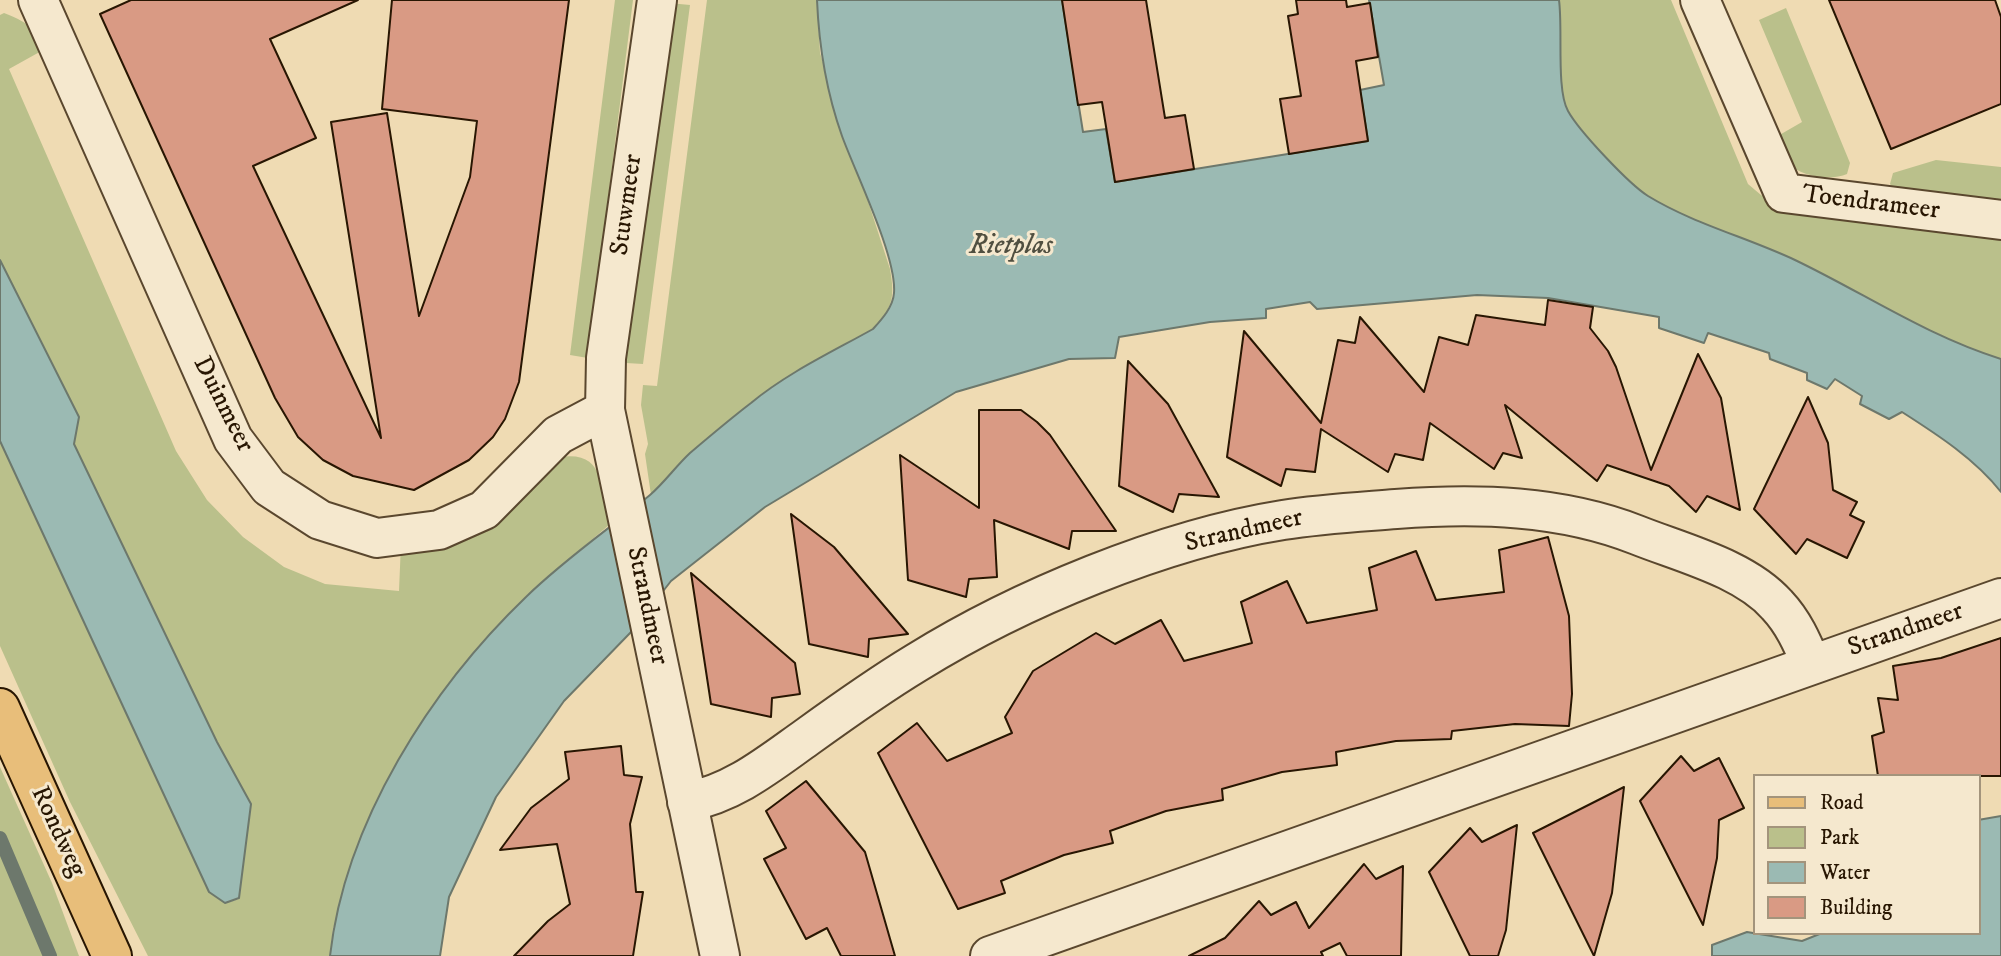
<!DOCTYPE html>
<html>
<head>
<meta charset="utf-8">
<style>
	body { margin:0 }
	#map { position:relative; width:2001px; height:956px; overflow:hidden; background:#efdbb3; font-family:"IM FELL DW Pica",serif }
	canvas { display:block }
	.legend { position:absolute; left:1753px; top:774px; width:228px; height:161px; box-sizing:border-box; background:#f5e8ce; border:2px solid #a3947c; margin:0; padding:9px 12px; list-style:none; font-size:21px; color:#281602 }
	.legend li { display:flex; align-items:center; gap:14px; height:35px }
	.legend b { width:35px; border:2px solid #a3947c }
</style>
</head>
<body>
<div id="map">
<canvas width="2001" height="956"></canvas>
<ul class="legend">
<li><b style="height:9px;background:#e8be7a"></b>Road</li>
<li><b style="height:19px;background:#bac08b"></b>Park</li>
<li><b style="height:19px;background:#9bbab3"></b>Water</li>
<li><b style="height:19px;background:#d99a84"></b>Building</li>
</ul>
</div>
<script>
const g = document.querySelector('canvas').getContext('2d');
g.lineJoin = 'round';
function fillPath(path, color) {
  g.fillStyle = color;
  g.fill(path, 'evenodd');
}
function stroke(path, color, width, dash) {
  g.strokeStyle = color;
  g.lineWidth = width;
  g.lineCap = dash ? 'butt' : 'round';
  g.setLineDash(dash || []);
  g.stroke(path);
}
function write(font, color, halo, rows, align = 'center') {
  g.font = font + ' "IM FELL DW Pica",serif';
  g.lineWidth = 6;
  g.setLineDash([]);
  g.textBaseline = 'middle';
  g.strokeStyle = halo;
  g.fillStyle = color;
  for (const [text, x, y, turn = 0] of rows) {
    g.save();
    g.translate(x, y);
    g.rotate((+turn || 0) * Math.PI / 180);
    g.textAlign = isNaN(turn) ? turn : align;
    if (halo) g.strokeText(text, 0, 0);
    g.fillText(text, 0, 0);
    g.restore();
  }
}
fillPath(new Path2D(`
	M615,0H633L588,358L570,355Z
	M707,0H817L820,53L890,269C895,298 893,307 873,329L754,400L689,455L651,495L645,454L648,444L641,405L643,385L657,386Z
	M1559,0H1671L1748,184L1761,195L1783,206L2001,238V359C1927,336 1864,293 1795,260C1746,237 1694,224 1648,196C1629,184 1579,131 1568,111C1556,90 1563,29 1559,0Z
	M669,3L690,5L643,364L626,363Z
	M1786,8L1850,163L1847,174C1831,181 1801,177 1788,163C1782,157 1779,144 1776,137L1802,122L1759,20Z
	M4,13C25,21 36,28 45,49L9,69L176,451L207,500L243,537L284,567L325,584L399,591L401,543L550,459C605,446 600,482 609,525L526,596L333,928L330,956H148L70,802L0,646V441L209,892L225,903L239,899L250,804L217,742L74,444L79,417L0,260V15Z
	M1936,160L2001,167V204L1893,188L1890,184L1893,173Z
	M0,767L52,883L79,956H0Z`), '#bac08b');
const water = new Path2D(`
	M817,0H1062L1083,132L1106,129L1115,182L1368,141L1360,90L1384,85L1369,0H1559C1563,29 1556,90 1568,111C1579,131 1629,184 1648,196C1694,224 1746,237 1795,260C1864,293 1927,336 2001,359V492C1975,459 1938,435 1902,412L1889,419L1860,404L1862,396L1835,379L1827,389L1807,380V373L1770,359L1769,353L1708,333L1704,343L1659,328V317L1548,298L1477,295L1317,309L1310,302L1266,309V318L1210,322L1119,337L1115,358L1069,359L956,392L765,507L671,581L632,631L564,701L496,797L449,897L440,956H330C345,822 431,688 527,596C565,559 609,529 650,495C664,483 676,466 690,453C710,436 730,419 751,403C787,373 832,352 873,329C882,319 893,307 894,293C897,257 855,172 842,136C826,91 819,48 817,0Z
	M0,260L79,417L74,444L217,742L251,804L239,898L225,903L209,892L0,441Z
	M2001,816V956H1712V945L1747,932L1802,941L1822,933H1978V820Z`);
fillPath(water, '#9bbab3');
stroke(water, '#6d786c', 2);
stroke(new Path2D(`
	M0,838L50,956`), '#6d786c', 14);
const building = new Path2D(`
	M131,0H358L270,39L316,138L253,166L381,438L331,122L387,113L419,316L470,177L477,121L382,109L392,0H569L519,382L505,419L493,437L469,460L414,490L353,476L323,460L298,437L275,398L100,14Z
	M1062,0H1146L1165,118L1185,115L1194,169L1115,182L1102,102L1078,105Z
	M1296,0H1346L1347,7L1370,3L1378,57L1356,61L1368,141L1289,154L1280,99L1301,96L1288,16L1298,14Z
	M1829,0H1995L2001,17V104L1891,149Z
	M1548,300L1593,307L1590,328L1608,351L1616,367L1651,470L1698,354L1721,398L1740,510L1707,496L1696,512L1669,486L1607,465L1597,481L1505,405L1522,458L1503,453L1494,469L1430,423L1423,460L1395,454L1388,472L1321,429L1315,472L1286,469L1281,486L1227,457L1244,331L1321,423L1338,340L1355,343L1360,317L1424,392L1439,337L1468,345L1476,315L1545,325Z
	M1128,361L1168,404L1219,497L1179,494L1173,512L1119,486Z
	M1808,397L1828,443L1833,490L1857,502L1850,515L1864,522L1847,558L1807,539L1796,554L1754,509Z
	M979,410H1021L1037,422L1050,435L1116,531H1072L1069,549L994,520L997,577L969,579L966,597L908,580L900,455L979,508Z
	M791,514L834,547L908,634L869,639L868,657L809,644Z
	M1548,537L1569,616L1572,694L1569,726L1515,724L1452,731L1451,739L1396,741L1336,752L1337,765L1282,772L1222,789L1223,800L1166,811L1110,831L1113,843L1064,855L1001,881L1005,893L958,909L878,753L917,723L947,761L1012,733L1005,717L1033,671L1096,633L1115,644L1161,620L1184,661L1252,643L1241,602L1287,581L1307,623L1377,610L1369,568L1416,551L1436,600L1504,592L1499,550Z
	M691,573L795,663L800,694L772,698L771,717L711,704Z
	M2001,638V776H1878L1872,736L1884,732L1878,698L1898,700L1893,666L1941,658Z
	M621,746L624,775L642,777L630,824L636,892H643L633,956H514L548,921L570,904L557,844L500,850L531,808L569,779L565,752Z
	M1681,756L1694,771L1719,758L1744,808L1719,820L1717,858L1703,925L1640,801Z
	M806,781L865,852L895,956H841L827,928L806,939L764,859L786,848L766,811Z
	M1624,787L1612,893L1594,956L1533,833Z
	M1517,825L1506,930L1498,956H1470L1429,872L1470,828L1482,842Z
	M1364,864L1376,879L1403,866L1401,956H1347L1340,943L1321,952L1323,956H1189L1225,938L1259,901L1271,915L1296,902L1309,928Z`);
fillPath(building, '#d99a84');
stroke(building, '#281602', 2);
const minor = new Path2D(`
	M38,0L233,439L269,487L320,520L377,538L439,530L484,510L558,435L605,410
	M657,0L606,358L605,410L720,956
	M1700,0L1784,193L2001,220
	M687,802C734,793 769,764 807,737C843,711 878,686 916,663C1019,599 1164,539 1283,520C1320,514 1358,512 1396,509C1477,503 1561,505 1637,535C1682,553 1744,568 1777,605C1793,622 1802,642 1811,664
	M990,956L2001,598`);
const major = new Path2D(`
	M0,708L112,956`);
stroke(minor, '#5a472e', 42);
stroke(major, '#281602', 42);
stroke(minor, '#f5e8ce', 38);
stroke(major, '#e8be7a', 38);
write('26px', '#281602', '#f5e8ce', [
	["Toendrameer",1871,204,7],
	["Stuwmeer",628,205,-82],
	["Duinmeer",222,405,63],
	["Strandmeer",1244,532,-13],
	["Strandmeer",646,606,78],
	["Strandmeer",1906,631,-19],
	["Rondweg",57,832,65]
]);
write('italic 28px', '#504f40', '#f5e8ce', [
	["Rietplas",1011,247]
]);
</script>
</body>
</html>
